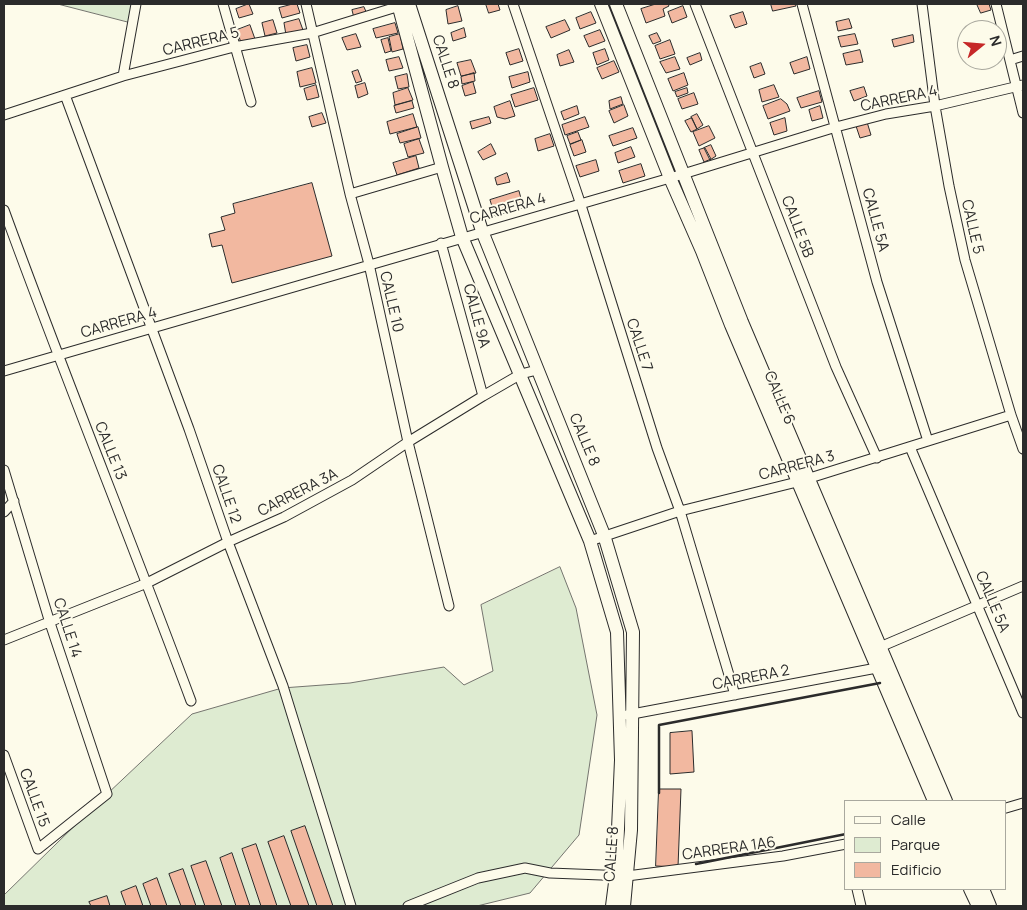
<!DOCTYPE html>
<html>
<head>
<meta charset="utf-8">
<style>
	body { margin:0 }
	#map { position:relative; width:1027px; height:910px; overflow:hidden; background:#fdfbea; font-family:Manrope,sans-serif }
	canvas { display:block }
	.frame { position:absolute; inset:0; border:5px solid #2b2b2b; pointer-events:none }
	.legend { position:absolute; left:844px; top:800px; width:162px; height:90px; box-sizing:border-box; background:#fdfbea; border:1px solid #a9a89e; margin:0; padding:6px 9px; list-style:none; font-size:15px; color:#2b2b2b }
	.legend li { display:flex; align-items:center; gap:10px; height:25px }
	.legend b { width:25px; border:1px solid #a9a89e }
	.north { position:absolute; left:957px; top:20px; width:50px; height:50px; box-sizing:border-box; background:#fdfbea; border:1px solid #a9a89e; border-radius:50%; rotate:73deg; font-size:14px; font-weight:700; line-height:20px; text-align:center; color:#2b2b2b }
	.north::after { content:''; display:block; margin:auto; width:18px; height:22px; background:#c62828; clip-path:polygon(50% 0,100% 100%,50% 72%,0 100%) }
</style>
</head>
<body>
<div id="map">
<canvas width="1027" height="910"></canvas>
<div class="frame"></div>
<ul class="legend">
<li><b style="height:6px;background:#fdfbea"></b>Calle</li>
<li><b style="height:14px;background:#deebd1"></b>Parque</li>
<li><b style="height:14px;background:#f2b8a0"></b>Edificio</li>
</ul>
<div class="north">N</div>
</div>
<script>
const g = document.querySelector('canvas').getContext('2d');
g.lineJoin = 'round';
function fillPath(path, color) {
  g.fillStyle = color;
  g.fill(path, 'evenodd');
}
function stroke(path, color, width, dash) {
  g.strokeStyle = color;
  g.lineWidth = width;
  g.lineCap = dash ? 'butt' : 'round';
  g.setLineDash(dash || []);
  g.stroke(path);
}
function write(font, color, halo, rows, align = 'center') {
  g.font = font + ' Manrope,sans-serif';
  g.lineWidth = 4;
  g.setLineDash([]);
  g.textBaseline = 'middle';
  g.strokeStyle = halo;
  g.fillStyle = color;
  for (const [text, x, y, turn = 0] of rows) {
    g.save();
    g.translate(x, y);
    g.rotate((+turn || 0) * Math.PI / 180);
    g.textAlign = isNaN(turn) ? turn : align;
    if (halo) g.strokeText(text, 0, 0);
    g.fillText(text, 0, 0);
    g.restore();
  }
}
const green = new Path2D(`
	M58,4H134L129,22Z
	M560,567L576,608L597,715L579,835L530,893L477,906H4V895L106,795L192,714L282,688L350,683L444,667L464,685L493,671L481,605Z`);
fillPath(green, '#deebd1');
stroke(green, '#74746e', 1);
const building = new Path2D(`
	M249,4L253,14L239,18L236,9Z
	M293,4H297L300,13L282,18L279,8Z
	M486,4H498L500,10L489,13Z
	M656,4H668L669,6L663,9L665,16L646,23L641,9Z
	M771,4H795L796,6L773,11Z
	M977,4H989L991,10L981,13Z
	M458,6L462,21L448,24L446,10Z
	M683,6L687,17L672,23L668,12Z
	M364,7L367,14L354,18L352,10Z
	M591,12L596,23L580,29L576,18Z
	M743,12L747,24L735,28L730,16Z
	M299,19L303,30L286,35L284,23Z
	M849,19L852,28L838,31L836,22Z
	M273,20L277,33L265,36L262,23Z
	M565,20L570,30L551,38L546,27Z
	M395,23L398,33L376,38L373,29Z
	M250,25L255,39L241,43L237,30Z
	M464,28L466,37L453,41L451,33Z
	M600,30L605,41L589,47L584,36Z
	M657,33L661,41L653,44L649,36Z
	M356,34L361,47L347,50L342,38Z
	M400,34L403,49L392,52L389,37Z
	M855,34L858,44L841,47L838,37Z
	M913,35L914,42L894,47L892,40Z
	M388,38L391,51L385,53L381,40Z
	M670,40L675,54L660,59L655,46Z
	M307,45L310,57L296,61L293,48Z
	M519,49L523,61L510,65L506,53Z
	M605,49L609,60L597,65L593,53Z
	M569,50L574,62L560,66L557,55Z
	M860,50L863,62L846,65L843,54Z
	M700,53L702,60L690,65L687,58Z
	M399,57L403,68L389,71L386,60Z
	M675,57L680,69L666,73L660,62Z
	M807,57L810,69L794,74L790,63Z
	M471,60L476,73L461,76L457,63Z
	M614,61L619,72L602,79L597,68Z
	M761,63L765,74L754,78L750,67Z
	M312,68L316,83L300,87L297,72Z
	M358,70L362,81L356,83L352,72Z
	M528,72L530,82L512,88L509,77Z
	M474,73L475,81L462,84L461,77Z
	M684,73L688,85L673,91L668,79Z
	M407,74L409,87L398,89L395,77Z
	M473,82L476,93L465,96L462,86Z
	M365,83L368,94L358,98L355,86Z
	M316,85L319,97L307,100L304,89Z
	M774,85L779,97L762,102L759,90Z
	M864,87L867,96L854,101L850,91Z
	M408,88L413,100L395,105L393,93Z
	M534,88L538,100L515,107L511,95Z
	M687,88L688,93L677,97L675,92Z
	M819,91L822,102L801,108L797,98Z
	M694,93L698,104L682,109L678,99Z
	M621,97L623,104L610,109L609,101Z
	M781,99L787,104L790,111L768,119L763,106Z
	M412,101L414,108L396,113L394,106Z
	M510,101L515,116L505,119L497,117L494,107Z
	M624,105L628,116L614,123L609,111Z
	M577,106L579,114L564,120L561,112Z
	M820,106L823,118L812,121L809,110Z
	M322,113L326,123L312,127L309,117Z
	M413,114L417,127L390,134L387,122Z
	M697,114L703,125L697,129L691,117Z
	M489,117L491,123L472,129L470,122Z
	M585,117L589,127L565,135L562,125Z
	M692,118L697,129L691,132L685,121Z
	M785,118L787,131L774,135L770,123Z
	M867,122L871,135L860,138L856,126Z
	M709,126L715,138L699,146L693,132Z
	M418,127L421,138L400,143L397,134Z
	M633,128L637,138L613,146L609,136Z
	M578,132L581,140L570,144L567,136Z
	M550,134L554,146L538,151L535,139Z
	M419,139L424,153L408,157L404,144Z
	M582,140L586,152L574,156L570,145Z
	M491,144L496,154L483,160L478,152Z
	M711,145L716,156L710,160L704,148Z
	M631,147L635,157L618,163L615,153Z
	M705,148L711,159L704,162L699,150Z
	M416,156L419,168L397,175L393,163Z
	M596,160L599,171L580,177L576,166Z
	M641,164L645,176L623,183L619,171Z
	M507,173L510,182L497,185L495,178Z
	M312,183L332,256L232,283L222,245L212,247L209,234L225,230L221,217L235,213L233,204Z
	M519,191L522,202L527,200L528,206L495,216L490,200Z
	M692,731L694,772L670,774V733Z
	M659,789H681L678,867L656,866Z
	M305,826L333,906H317L291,831Z
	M284,836L309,906H291L268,842Z
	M256,844L277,906H261L242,849Z
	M232,853L250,906H236L220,858Z
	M206,861L222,906H205L191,866Z
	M183,869L196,906H181L169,874Z
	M157,878L167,906H151L143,884Z
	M136,886L143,906H126L121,892Z
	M107,896L110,906H91L89,902Z`);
fillPath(building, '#f2b8a0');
stroke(building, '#2b2b2b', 1);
const street = new Path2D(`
	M223,4L251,102
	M306,4L350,194L369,264L408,442L449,606
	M513,4L580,202L657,448L680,511L735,695
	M695,4L836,367L877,458
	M802,4L877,282L928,441
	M922,4L935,106L949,186L965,260L1011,415L1023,449
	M996,4L1023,113
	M1010,60L1023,56
	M123,76L136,4
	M65,95L189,429L228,542L283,686L351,906
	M4,115L123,76L234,47L312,33L403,5
	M350,194L442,167
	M4,210C64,375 130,537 191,701
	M441,243L483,396
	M4,371L670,178L836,127L886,114L935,106L1023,85
	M910,447L1023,713
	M4,470L50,623L107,794L38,849L4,755
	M4,512L14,501
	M590,541L680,511L797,482L1011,415
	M4,640L147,583L228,542L284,517L352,480L408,442L483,396L521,374L537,370
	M880,647L1023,586
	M627,715L882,667
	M1006,808L1023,803
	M857,889L861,906
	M408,906L478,878L525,868L550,873L627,876L783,856L846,844`);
const secondary = new Path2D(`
	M398,4L442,167L462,237L590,541L617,632L621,760L616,875L612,906
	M409,4L482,231L604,535L633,632L631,830L624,906
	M601,4L670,178L702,251L731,325L934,801
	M616,4L742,322L946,801
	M970,889L978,906
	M983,889L990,906`);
stroke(street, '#2b2b2b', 11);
stroke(secondary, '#2b2b2b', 14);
stroke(street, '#fdfbea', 9);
stroke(secondary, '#fdfbea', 12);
stroke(new Path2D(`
	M659,793V725L880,683
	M696,864L846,834`), '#2b2b2b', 2.5);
write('15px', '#2b2b2b', '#fdfbea', [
	["CARRERA 5",201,42,-14],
	["CALLE 8",445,62,72],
	["CARRERA 4",899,99,-12],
	["CARRERA 4",508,209,-16],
	["CALLE 5A",875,220,75],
	["CALLE 5B",797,227,69],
	["CALLE 5",972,227,77],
	["CALLE 10",391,302,77],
	["CALLE 9A",476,316,75],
	["CARRERA 4",119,323,-16],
	["CALLE 7",639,345,72],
	["CALLE 6",779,398,67],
	["CALLE 8",584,440,67],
	["CALLE 13",110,451,68],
	["CARRERA 3",797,466,-15],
	["CARRERA 3A",298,493,-27],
	["CALLE 12",226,494,71],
	["CALLE 5A",992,602,67],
	["CALLE 14",67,628,72],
	["CARRERA 2",751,678,-11],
	["CALLE 15",34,798,70],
	["CARRERA 1A6",729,849,-8],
	["CALLE 8",612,854,-86]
]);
</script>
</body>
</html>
